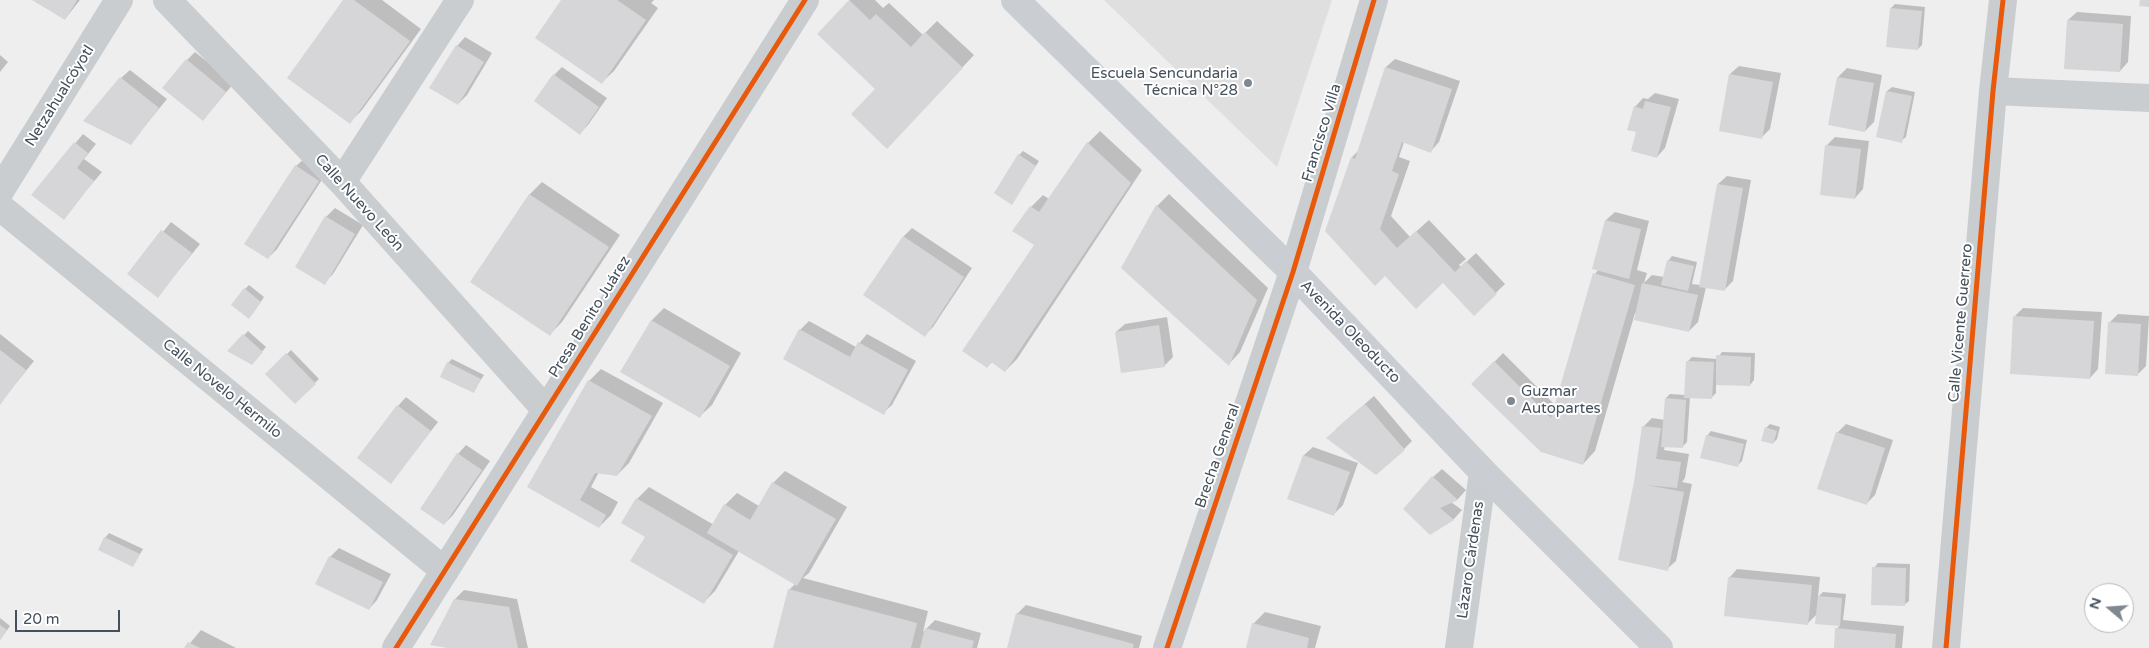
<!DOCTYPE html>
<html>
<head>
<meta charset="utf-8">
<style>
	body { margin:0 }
	#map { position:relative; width:2149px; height:648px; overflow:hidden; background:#efeeee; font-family:"Varela Round",sans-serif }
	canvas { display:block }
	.north { position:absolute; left:2084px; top:583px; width:50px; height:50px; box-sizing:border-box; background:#fff; border:1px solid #b4b9be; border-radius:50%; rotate:288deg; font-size:14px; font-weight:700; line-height:20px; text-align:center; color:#44505c }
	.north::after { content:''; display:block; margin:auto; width:18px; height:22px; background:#80878f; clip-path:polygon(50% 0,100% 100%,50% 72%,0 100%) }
	.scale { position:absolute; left:15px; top:610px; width:105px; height:22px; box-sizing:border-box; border:2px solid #44505c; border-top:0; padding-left:6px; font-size:15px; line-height:18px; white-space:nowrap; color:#44505c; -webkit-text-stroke:4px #fff; paint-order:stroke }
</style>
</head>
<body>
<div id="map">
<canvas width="2149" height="648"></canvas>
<div class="north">N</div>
<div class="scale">20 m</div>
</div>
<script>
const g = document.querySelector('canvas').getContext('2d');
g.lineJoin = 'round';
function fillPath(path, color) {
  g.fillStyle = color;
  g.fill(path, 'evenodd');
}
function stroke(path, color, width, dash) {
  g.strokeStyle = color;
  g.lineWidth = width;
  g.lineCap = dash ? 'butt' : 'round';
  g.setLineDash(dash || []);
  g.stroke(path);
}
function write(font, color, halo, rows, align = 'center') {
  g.font = font + ' "Varela Round",sans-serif';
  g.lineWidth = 4;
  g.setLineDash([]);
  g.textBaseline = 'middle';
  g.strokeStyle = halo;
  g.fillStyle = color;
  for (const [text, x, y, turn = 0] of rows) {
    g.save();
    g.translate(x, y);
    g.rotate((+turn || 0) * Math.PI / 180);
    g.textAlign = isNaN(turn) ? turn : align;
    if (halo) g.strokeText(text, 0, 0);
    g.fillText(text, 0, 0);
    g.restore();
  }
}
fillPath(new Path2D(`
	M1104,0H1332L1277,167Z`), '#e0dfe0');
fillPath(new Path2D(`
	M34,0H80L65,19Z
	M345,0H382L421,29L362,110L350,122Z
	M563,0H654L651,3L658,8L614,71L601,83Z
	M850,0H875L883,8L889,3L923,35L937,21L974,55L899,135L877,88L819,34Z
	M1895,4L1925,7L1922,45L1918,49L1891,8Z
	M2077,12L2131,16L2128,62L2120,71L2068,20Z
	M465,37L492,53L467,95L458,104L457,46Z
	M195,52L234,83L203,120L187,60Z
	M0,55L8,62L0,72Z
	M1395,59L1460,81L1439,142L1431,151L1404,142L1399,157L1410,161L1391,216L1410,237L1429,220L1466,259L1459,265L1461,267L1476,253L1505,284L1474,314L1445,283L1385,274L1326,231L1352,157L1358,151L1386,67Z
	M1739,66L1781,73L1770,129L1762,137L1720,130L1730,74Z
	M562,67L607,98L588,125L580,133L554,75Z
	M1847,68L1882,75L1874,122L1865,131L1830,124L1838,77Z
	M130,70L167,99L131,143L121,78Z
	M1892,87L1915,92L1906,137L1901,141L1887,91Z
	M1655,93L1679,99L1665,148L1657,157L1638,131L1635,107L1643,98L1648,99Z
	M1100,131L1142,170L1017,359L1005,371L992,362L987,367L1035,245L1031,207L1043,195L1049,199L1088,143Z
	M83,134L96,144L84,159L102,172L63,218L33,194Z
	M1835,137L1869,141L1863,189L1855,198L1826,146Z
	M1023,151L1039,161L1012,203L1019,155Z
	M305,158L327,172L277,249L268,258L296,166Z
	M1727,176L1751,180L1733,281L1724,290L1706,287L1698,322L1689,331L1635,313L1595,451L1583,464L1473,384L1503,353L1556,406L1595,274L1598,270L1606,220L1615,212L1649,221L1637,270L1647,273L1644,283L1652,275L1664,277L1668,261L1672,256L1697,262L1692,284L1700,285L1718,184Z
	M542,182L620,235L562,322L550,334L472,281L530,194Z
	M1169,194L1268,288L1240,352L1229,364L1123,267L1157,206Z
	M335,208L363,225L333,274L324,283L326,217Z
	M171,222L200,244L158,296L129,274Z
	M912,228L972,268L933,327L925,335L865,295L904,236Z
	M249,285L264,297L253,313L245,289Z
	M664,308L741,353L712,405L699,417L622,372L652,320Z
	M2023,308L2102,312L2098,369L2090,378L2015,316Z
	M2118,314L2149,316L2146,366L2137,375L2109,323Z
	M1167,317L1173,357L1164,366L1116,332L1125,324Z
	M809,321L856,347L867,334L916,361L892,405L883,413L800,330Z
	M248,331L266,347L252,363L229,351Z
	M0,334L34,361L0,403Z
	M291,350L319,379L295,402L267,374Z
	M1722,352L1755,353L1754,380L1750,385L1716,384V393L1711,398L1690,397L1687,442L1683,446L1665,445L1664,450L1689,454L1685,478L1682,482L1692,484L1676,561L1667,569L1635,483L1643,427L1652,418L1665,420L1666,398L1670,394L1685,395L1687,362L1692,357L1717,359Z
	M452,359L484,375L473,392L448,363Z
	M601,369L663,403L629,463L617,475L599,472L591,487L618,502L611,515L599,527L529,487L589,381Z
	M1374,396L1412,441L1404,449L1336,429Z
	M406,397L438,422L391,482L398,406Z
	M1770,424L1780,427L1777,439L1773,443L1766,428Z
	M1846,424L1893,440L1875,495L1866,504L1837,433Z
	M1711,431L1747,440L1742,461L1738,465L1707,436Z
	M466,445L490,461L453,515L444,524L458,454Z
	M1313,447L1358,463L1343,505L1334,514L1289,498L1304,455Z
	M1442,469L1466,490L1458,499L1451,502L1462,510L1454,519L1431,533L1433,477Z
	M785,471L847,507L809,573L803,578L928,611L923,632L935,620L981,633L977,648H774L789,590L795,584L739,551L715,591L703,603L646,536L637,499L649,487L714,525L725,505L737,493L759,506L773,483Z
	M109,533L143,549L133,566L105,538Z
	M339,548L391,574L377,600L369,609L330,557Z
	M1878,563L1910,564L1909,601L1904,605L1874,568Z
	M1737,569L1820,577L1818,597L1823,592L1846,594L1843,620L1904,626L1902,648H1835L1837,629L1840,625L1817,614L1807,624L1729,578Z
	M464,590L517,599L528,648H453L455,599Z
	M1026,605L1142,636L1139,648H1008L1017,614Z
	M1265,612L1321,626L1315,648H1247L1253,624Z
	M0,618L10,626L0,640Z
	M201,630L236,648H186Z`), '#0003');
fillPath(new Path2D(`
	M32,0H77L65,20Z
	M343,0H354L410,41L350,124L287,78Z
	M561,0H617L646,20L602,84L535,38Z
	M849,0L870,20L876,14L911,47L925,32L963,68L887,149L851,114L875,89L817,34Z
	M2140,0H2149V7L2139,6Z
	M1890,8L1922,11L1918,50L1886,47Z
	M2067,20L2123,24L2120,72L2064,69Z
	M456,45L484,62L458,105L429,88Z
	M186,59L226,92L203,121L162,88Z
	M1385,67L1452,89L1431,153L1402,142L1392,171L1399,174L1380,229L1397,248L1416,231L1455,272L1466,261L1497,294L1474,316L1443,283L1416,309L1385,276L1375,286L1325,231L1351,157L1355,159Z
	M553,74L599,107L580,135L534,101Z
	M1729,74L1773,82L1762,139L1719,131Z
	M120,77L159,108L131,145L83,121Z
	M1837,77L1874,83L1865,132L1828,125Z
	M1886,91L1912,96L1902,143L1876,137Z
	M1645,101L1671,107L1657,158L1631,151L1636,132L1627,130L1634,106L1643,109Z
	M74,142L88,153L77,168L94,181L64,220L31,195Z
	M1087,142L1131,183L1005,372L991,362L987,368L962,351L1034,245L1012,231L1030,206L1039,212Z
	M1825,145L1861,149L1855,199L1820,195Z
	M1018,154L1036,166L1012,205L994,193Z
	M295,165L319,181L268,259L244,244Z
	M1717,184L1743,188L1725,291L1699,287Z
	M529,194L609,247L550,336L470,282Z
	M1156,205L1257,300L1229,366L1121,268Z
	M325,216L355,234L325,285L295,267Z
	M1605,220L1641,229L1629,279L1592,269Z
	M161,230L192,253L158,298L127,274Z
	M903,236L964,277L925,337L863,295Z
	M1667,260L1694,266L1688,291L1661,285Z
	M1593,273L1635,285L1583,465L1541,452L1471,384L1494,361L1551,418Z
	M1642,283L1698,295L1689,332L1634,320Z
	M244,288L261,302L249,319L231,305Z
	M2013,316L2094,321L2090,379L2010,374Z
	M651,320L730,366L700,418L620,372Z
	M2108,322L2141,324L2138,376L2105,374Z
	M1159,325L1165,367L1121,373L1115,332Z
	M799,329L850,357L858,342L908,370L884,415L783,359Z
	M243,334L263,352L252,365L227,351Z
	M0,350L26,370L0,405Z
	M286,353L316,384L295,404L265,374Z
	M1716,355L1751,357L1750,386L1716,385Z
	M1686,361L1714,362L1712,399L1684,398Z
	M447,362L481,379L474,393L440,377Z
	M588,380L652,416L617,476L595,473L580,500L606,515L599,528L527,487Z
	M1665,398L1686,400L1683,448L1661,447Z
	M1365,404L1405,450L1376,475L1326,438Z
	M397,405L431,431L391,484L357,458Z
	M1642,426L1661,428L1656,459L1681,462L1677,488L1646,485L1684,492L1668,571L1618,560L1634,482Z
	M1765,427L1777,431L1773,444L1761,441Z
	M1836,432L1885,448L1867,505L1817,489Z
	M1706,435L1744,444L1738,467L1700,458Z
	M457,453L482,470L444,525L420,509Z
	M1303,455L1350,472L1334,516L1287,499Z
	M1432,476L1458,500L1440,508L1454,520L1430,535L1403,509Z
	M772,482L836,519L797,586L707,533L724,504L750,520Z
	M636,498L733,555L704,604L630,561L645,537L621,523Z
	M104,537L140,554L133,567L98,550Z
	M329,556L383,582L369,610L315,584Z
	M1872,567L1906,568L1905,606L1871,605Z
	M1728,577L1812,585L1808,625L1724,616Z
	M788,589L917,623L911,648H773Z
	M1818,596L1842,598L1840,626L1815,624Z
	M454,599L509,607L518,648H447L430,645Z
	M1016,613L1134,644L1133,648H1007Z
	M1252,623L1309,638L1307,648H1246Z
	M0,625L7,630L0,640Z
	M925,628L974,641L972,648H920Z
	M1835,628L1896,634L1895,648H1834Z
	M188,642L200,648H184Z`), '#d6d6d9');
stroke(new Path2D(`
	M167,0L342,182L546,410
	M1993,91L2149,98
	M342,182L460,0
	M0,191L119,0
	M0,207L445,571
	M396,648L805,0
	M1167,648L1293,272L1374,0
	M1459,648L1483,472
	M1946,648L1993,91L2003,0`), '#cacdcf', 28);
stroke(new Path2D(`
	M1015,0L1293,272L1483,472L1659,648`), '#caced2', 28);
stroke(new Path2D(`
	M396,648L805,0
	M1167,648L1293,272L1374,0
	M1946,648L1993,91L2003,0`), '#e8590c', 5);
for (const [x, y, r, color] of [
	[1248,83,5,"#80878f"],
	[1511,401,5,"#80878f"]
]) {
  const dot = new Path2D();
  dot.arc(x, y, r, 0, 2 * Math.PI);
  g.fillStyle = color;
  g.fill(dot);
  stroke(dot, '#fff', 2);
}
write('15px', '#44505c', '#fff', [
	["Escuela Sencundaria",1238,74],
	["Técnica N°28",1238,91],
	["Guzmar",1521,392,"left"],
	["Autopartes",1521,409,"left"]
], 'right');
write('15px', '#44505c', '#fff', [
	["Netzahualcóyotl",60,96,-58],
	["Francisco Villa",1322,133,-73],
	["Calle Nuevo León",359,203,48],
	["Presa Benito Juárez",590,317,-58],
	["Calle Vicente Guerrero",1961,323,-85],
	["Avenida Oleoducto",1350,332,46],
	["Calle Novelo Hermilo",222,389,39],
	["Brecha General",1218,456,-71],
	["Lázaro Cárdenas",1471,560,-82]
]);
</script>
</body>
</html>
